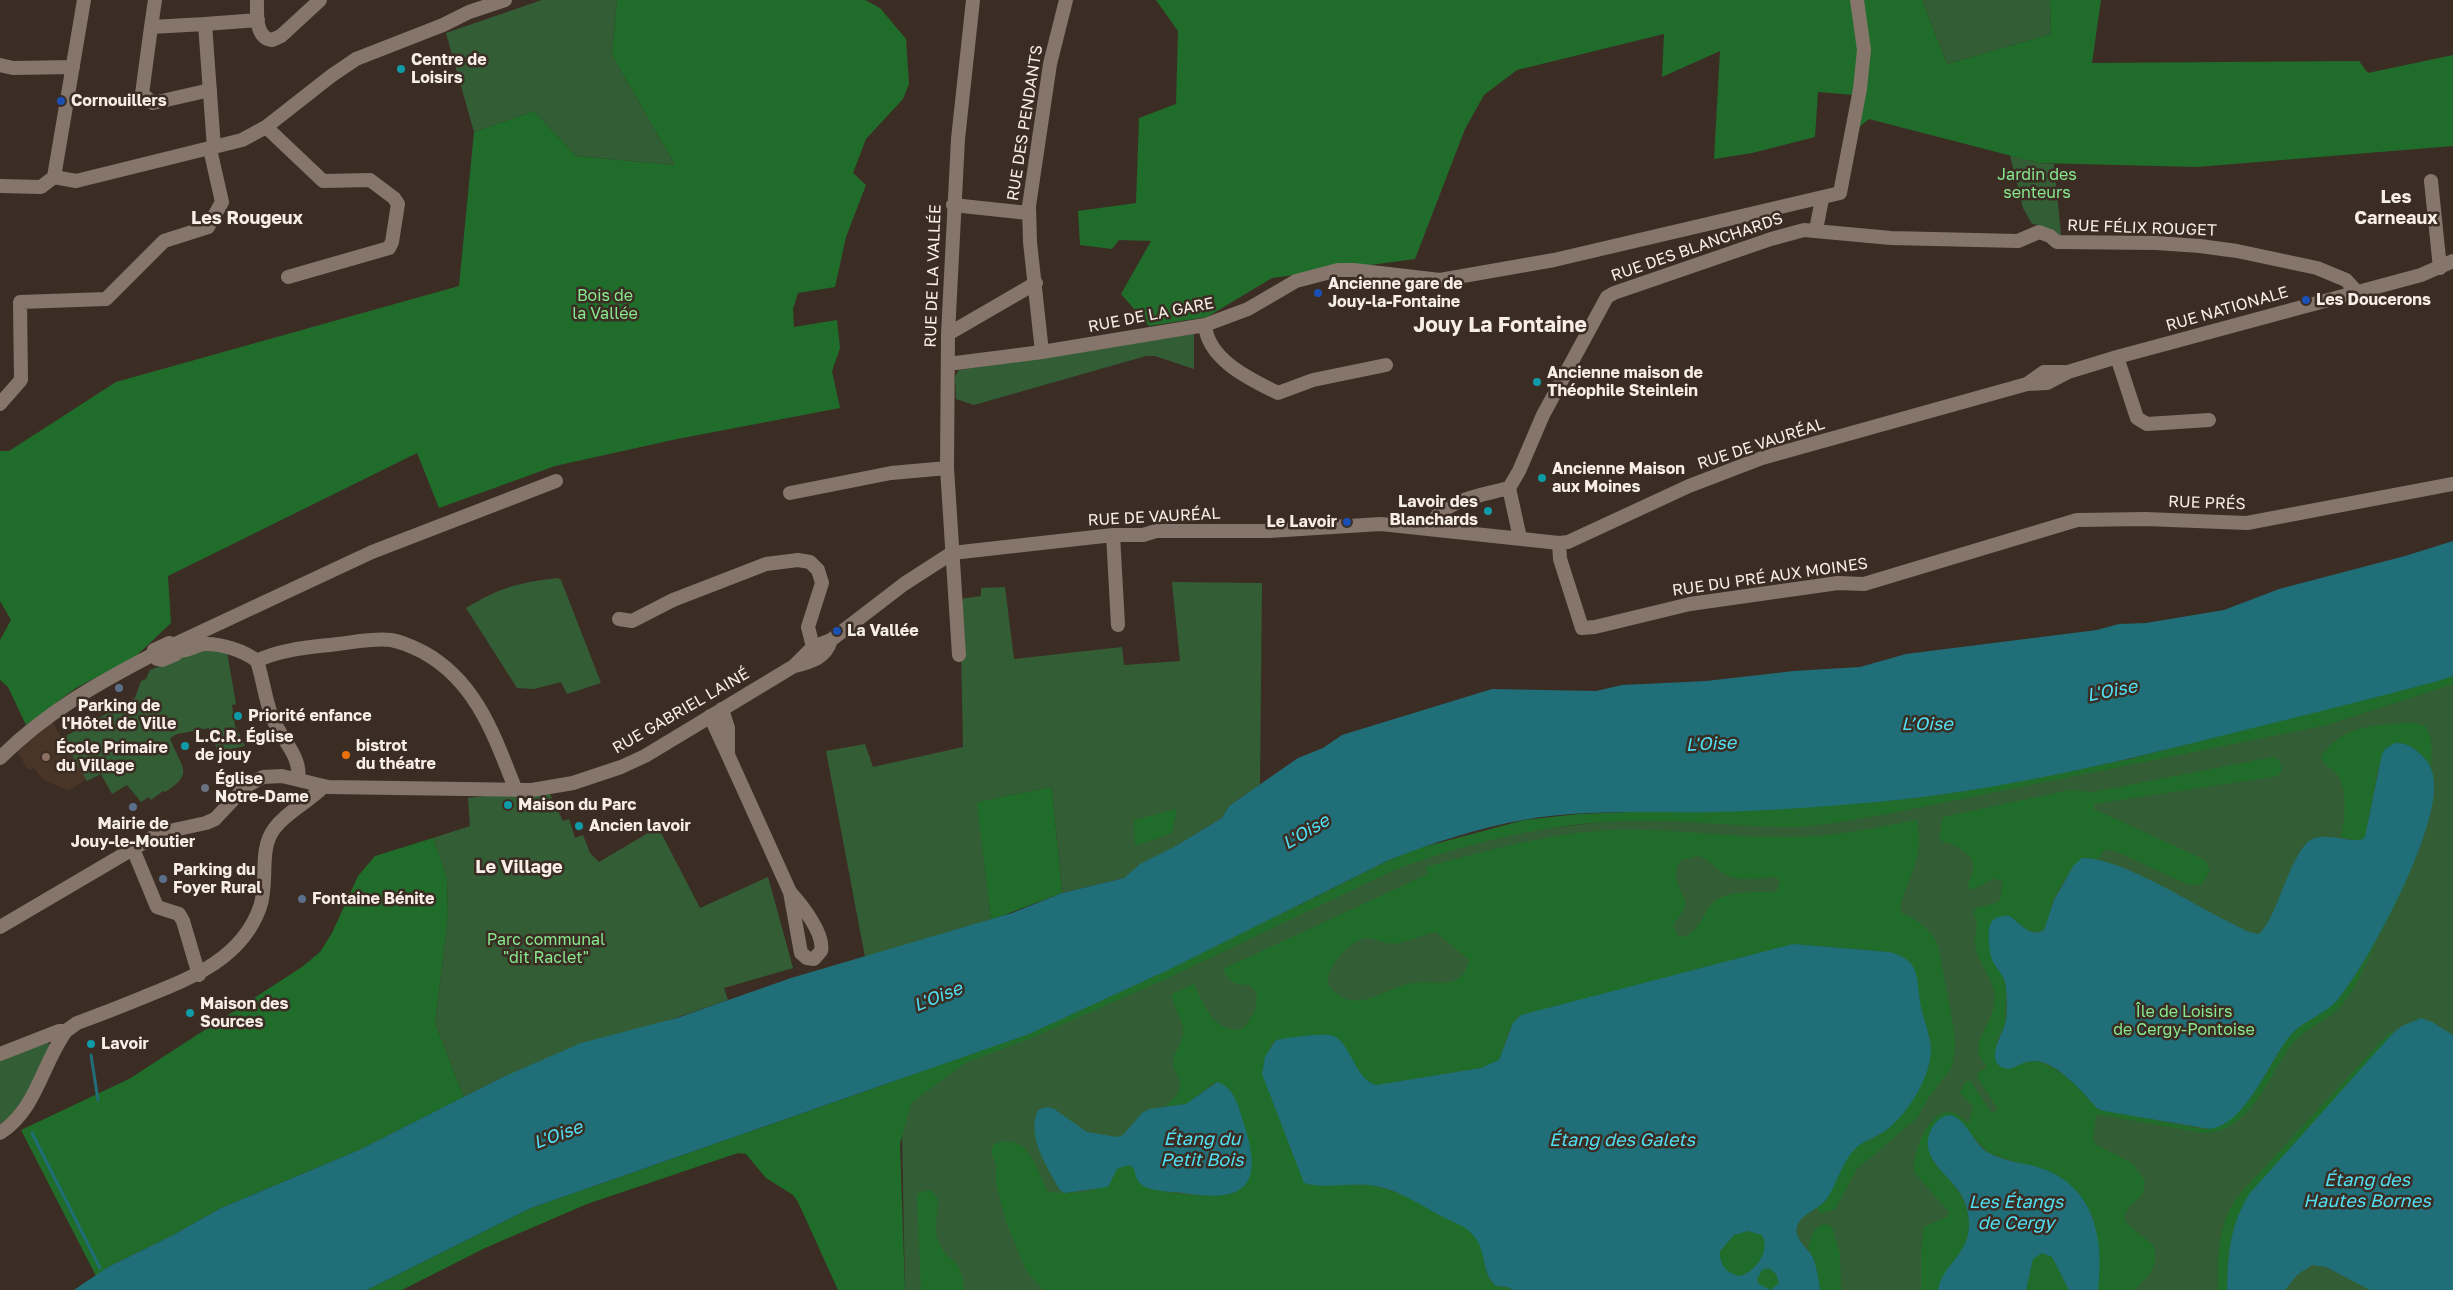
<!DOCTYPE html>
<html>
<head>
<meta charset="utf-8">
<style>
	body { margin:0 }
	canvas { display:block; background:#3b2d24 }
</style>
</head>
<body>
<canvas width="2453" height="1290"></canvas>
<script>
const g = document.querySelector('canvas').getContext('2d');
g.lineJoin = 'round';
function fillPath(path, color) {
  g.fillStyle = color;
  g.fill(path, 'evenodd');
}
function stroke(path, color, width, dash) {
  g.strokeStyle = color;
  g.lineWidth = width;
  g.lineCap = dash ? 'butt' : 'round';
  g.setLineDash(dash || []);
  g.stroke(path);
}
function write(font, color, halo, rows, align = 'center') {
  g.font = font + ' "Golos Text",sans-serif';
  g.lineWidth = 5;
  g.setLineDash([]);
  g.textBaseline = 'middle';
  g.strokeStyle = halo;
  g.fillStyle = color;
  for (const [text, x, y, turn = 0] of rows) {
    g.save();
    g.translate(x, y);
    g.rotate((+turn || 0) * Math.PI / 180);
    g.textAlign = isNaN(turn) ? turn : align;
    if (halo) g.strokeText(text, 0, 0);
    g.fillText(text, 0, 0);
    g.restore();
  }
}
fillPath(new Path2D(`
	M52,722L87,779L69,791L43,779L34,768L28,770L17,751Z`), '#493528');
fillPath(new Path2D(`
	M542,0H617L612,55L675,165L576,156L534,111L474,132L446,33Z
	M1922,0H2050L2051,34L1947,64Z
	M2010,155L2039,163L2054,164L2062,243L2039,232V225L2032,224L2023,208Z
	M1194,334V369L1155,356H1146L974,405L956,399L955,376L959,370Z
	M558,578L561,580L601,683L567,694L561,682L534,689L517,688L466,608C501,587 517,583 558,578Z
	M1172,582L1262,583L1260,785L1229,806L1222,818L1124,878L1062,893L1052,787L978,802L991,920L865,957L826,751L865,744L873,767L963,747L960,599L981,596V588L1005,587L1014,659L1122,647L1124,665L1180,661Z
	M206,648L227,652L236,704L232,705L235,726L245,746L218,752L209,728L177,734L170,738C179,765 197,773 165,792L163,791L151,800L149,797L141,802L127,785L112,794L101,774L87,781L62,738L135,698L141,681L146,679L150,670Z
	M2453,676V1290H905L901,1079L1450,840L2129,759Z
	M520,792L550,794L563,821L569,819L575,838L583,835L590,853L599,862L658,827L700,908L768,877L793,968L724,988L728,1000L503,1077L464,1097L435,1023L448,916L447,878L433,838L470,826L468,798Z
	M46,1041L50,1045C37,1074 28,1106 0,1124V1061Z`), '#335d35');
fillPath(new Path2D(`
	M617,0H865L880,8L906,39L909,84L903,99L866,139L853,173L866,185L846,237L835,287L798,293L793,309L794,327L837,320L840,348L832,371L840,408L677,439L555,466L439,508L417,453L168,576L171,623L135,657L76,688L26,725L8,687L0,680V640L11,620L0,601V451H9L116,382L459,286L474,132L534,111L576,156L675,165L612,55Z
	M1156,0H1922L1947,64L2051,34L2050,0H2101L2092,63L2359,61L2368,73L2453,55V146L2197,167L2039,163L1869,119L1846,138L1854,95L1818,92L1815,137L1752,153L1714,159L1720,51L1662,77L1664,34L1517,70L1484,95L1465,129L1415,259L1272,278L1207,317L1149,326L1121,294L1151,241L1119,240L1112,249L1080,245L1078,211L1136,203L1139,118L1176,104L1178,31Z
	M2453,676V684L2327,725L1887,814C1854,819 1820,827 1786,827C1732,826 1678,819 1624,821C1545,824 1465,843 1392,871L1166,979L1029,1039L965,1063L911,1103L900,1144L905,1290H838L798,1202L793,1195L766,1178L746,1154L738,1153L587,1204L485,1248L402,1290H367L531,1208L1029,1034L1170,969L1389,860L1416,849L1524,820L1578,814L1876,802L1941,795L2060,774L2129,759Z
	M2404,723C2411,723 2419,723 2426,727C2453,763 2374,967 2343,1004C2329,1020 2307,1026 2293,1043C2268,1075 2251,1133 2204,1133L2101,1115L2096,1116L2093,1140L2096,1145L2132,1163L2145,1181L2143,1194L2129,1207L2124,1216L2127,1224L2153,1245C2160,1266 2149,1275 2135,1290H2098L2094,1218L2078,1192L2055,1175L1989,1153L1954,1116L1941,1118L1934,1125V1163C1961,1191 1983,1219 1958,1258C1950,1270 1940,1275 1938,1290H1921V1250L1924,1227L1947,1217L1949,1212L1914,1172C1912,1147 1938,1089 1966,1122H1969L1973,1106L1960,1093L1966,1081H1971L1992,1114L1998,1109L1977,1077L1979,1072L1987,1067C1985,1064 1982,1061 1980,1057C1971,1036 1999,1021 1994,991C1991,975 1977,962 1975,944C1974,937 1977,932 1977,926C1977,918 1971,915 1976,908L1997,903L2000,899L2003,882L1994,878L1974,889H1969L1968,883C1984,858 1961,846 1939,840L1943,817L2070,790L2093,792L2273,757L2279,760L2282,769L2278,776L2094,804V809L2205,860L2210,871L2201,885L2187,884L2115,851L2105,849L2097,860L2085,858C2071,867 2060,885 2053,901C2049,912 2051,925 2040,932L2027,930L2010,916L1996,919L2001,973L2006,987L2005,1024L1997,1040V1060L2002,1066L2012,1068L2025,1062L2039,1061L2056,1070L2075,1084L2098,1109L2202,1129C2241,1132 2267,1068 2287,1040C2300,1021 2325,1016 2339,998C2374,956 2440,828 2433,774C2431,763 2424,756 2416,750C2406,742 2395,741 2385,749L2378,768L2365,837L2359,841L2341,837C2345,823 2348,786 2337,774C2331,768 2324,766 2321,757C2343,726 2368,726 2404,723Z
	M1052,787L1062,893L991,920L977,802Z
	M1177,809L1172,833L1135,846L1134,820Z
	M1917,820C1926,864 1905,875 1900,912C1916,919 1931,929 1938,945L1954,1030L1955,1048L1952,1067L1929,1097L1917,1118L1857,1169L1835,1209L1821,1213L1817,1209C1819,1205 1822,1204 1825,1201C1837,1185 1839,1162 1855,1148C1864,1140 1878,1138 1888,1129C1905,1116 1930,1072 1931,1050C1931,1032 1921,1016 1919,998C1917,975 1915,958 1889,952L1793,944L1517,1017L1508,1033L1499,1060L1481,1068L1376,1085L1367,1081L1333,1036L1280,1039L1272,1043L1263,1066L1304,1183C1324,1189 1348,1183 1369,1185C1392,1188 1449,1214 1467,1229C1491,1248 1479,1269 1492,1283C1498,1289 1506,1285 1513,1290H1043L1026,1270L1006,1222L996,1183V1165L991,1152L994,1144C1029,1132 1034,1165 1047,1190C1053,1195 1085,1193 1093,1190C1104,1185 1121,1155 1134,1168L1141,1184C1164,1195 1210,1199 1235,1193L1252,1161L1244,1123L1235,1099L1213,1083L1186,1104L1166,1106C1171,1100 1179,1095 1180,1087C1182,1077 1172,1071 1173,1061C1175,1050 1185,1039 1183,1027C1181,1016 1173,1008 1172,994L1194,984C1203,1004 1216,1037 1244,1028L1255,1011L1257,993L1250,985C1236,985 1229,983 1223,969L1428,874L1426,867C1483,852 1538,836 1596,831C1661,826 1725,838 1789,837C1832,837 1875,828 1917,820ZM1699,856C1711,860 1716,869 1726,875C1740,882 1760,878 1775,877L1780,881L1777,890L1774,892C1756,892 1723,890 1711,905C1701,918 1700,930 1684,937L1677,935L1673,925L1684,910L1686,903C1680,887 1670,877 1681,860ZM1436,932L1469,960C1462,995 1431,978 1408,984C1379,991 1353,1017 1328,985C1324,968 1352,937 1368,938C1379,939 1387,946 1399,943C1411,940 1424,934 1436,932Z
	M433,838L447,878L448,916L435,1023L464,1097L359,1150L221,1208L173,1235L108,1267L96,1276L21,1130L129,1079L302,967L320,952L332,933L358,876L375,856Z
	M2390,1032L2393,1033L2251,1193C2229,1231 2228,1247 2227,1290H2218C2217,1256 2218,1226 2237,1197Z
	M931,1190L938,1199C938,1212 933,1232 939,1243C949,1266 962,1255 964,1290H921L917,1195L920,1192Z
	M1824,1224L1832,1227L1840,1254L1841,1287L1843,1290H1820L1815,1261L1808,1247L1814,1230Z
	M1748,1231L1762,1235C1771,1251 1755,1273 1739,1276C1725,1272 1720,1265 1720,1251L1734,1235Z
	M2042,1253L2052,1257L2069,1290H2026L2033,1258Z
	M1757 1279a11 11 0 1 1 22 0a11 11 0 1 1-22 0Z`), '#206c2a');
fillPath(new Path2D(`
	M2453,541V676L2438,681C2367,700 2296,717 2225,735C2110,764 1995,791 1877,802C1822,807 1766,811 1711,812C1649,813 1585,809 1523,820C1478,828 1432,843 1389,860L1170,969L1029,1034L531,1208L367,1290H74L108,1267L173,1235L221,1208L359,1150L503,1077L581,1043L677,1018L791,978L1012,913L1062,893L1124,878L1140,864L1174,847L1222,818L1229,806L1298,758L1323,748L1342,735L1492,689L1596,691L1622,685L1706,681L1794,671L1860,667L1906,654L2097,630L2119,624L2146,623L2224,610L2279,589L2405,556Z
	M2395,743C2405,743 2412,746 2419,753C2428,760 2433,769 2434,782C2438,832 2371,958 2339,998C2326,1015 2302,1020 2289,1037C2268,1063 2246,1124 2210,1129L2104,1111L2098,1109C2084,1094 2057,1061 2035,1061C2026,1060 2018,1066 2009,1069C1982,1065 2002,1036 2005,1024C2008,1014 2007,999 2006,989C2006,977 1998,971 1993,962C1990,956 1990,949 1989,943C1988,925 1989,915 2010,916C2020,924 2031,938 2044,930L2054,900L2074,865L2082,858C2119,857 2191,903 2227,921C2236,925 2249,934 2259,934C2278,916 2289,857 2309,841C2324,829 2357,847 2365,837L2382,754L2385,749Z
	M1793,944L1889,952C1920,960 1916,975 1920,1001C1922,1017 1930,1032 1931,1049C1931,1077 1909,1111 1889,1128C1879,1137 1863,1140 1854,1150C1840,1165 1835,1191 1824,1202C1816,1210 1803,1214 1798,1224C1791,1239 1810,1248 1814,1260C1817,1270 1819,1280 1820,1290H1771L1779,1283L1776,1274L1769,1268L1762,1270L1757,1279L1759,1284L1771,1290H1513L1508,1287L1496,1286C1479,1271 1489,1250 1471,1233C1464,1225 1454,1223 1445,1218C1420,1205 1397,1188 1369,1185C1348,1183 1324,1189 1304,1183L1262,1074L1265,1057L1276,1040C1287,1038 1324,1032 1334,1036C1351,1044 1355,1079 1376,1085L1481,1068L1499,1060L1513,1023L1521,1015ZM1748,1231L1762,1235C1771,1251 1755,1273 1739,1276C1725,1272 1720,1265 1720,1251L1734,1235Z
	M2421,1018L2432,1022L2453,1035V1290H2370L2326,1267L2312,1265L2297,1275L2285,1290H2227C2228,1254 2230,1224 2250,1193L2393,1033L2402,1026Z
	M1217,1082C1234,1087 1238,1105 1243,1121C1264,1183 1249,1204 1183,1193C1170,1191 1153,1192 1142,1185C1137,1181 1135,1175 1134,1168L1128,1165L1117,1169L1108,1187L1064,1193L1059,1189C1047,1166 1026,1136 1038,1110C1044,1107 1048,1106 1054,1109L1087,1132L1117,1137L1123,1135L1142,1113L1149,1109L1186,1104Z
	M1950,1115C1967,1119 1972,1142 1987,1152C2005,1163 2027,1162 2046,1170C2096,1190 2104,1242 2098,1290H2069L2052,1257L2042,1253L2033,1259L2026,1290H1938C1942,1265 1968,1256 1969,1226C1969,1215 1967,1206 1962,1196C1950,1174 1916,1158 1932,1128C1936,1121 1942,1116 1950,1115Z`), '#206e78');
stroke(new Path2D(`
	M91,1055L98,1100
	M32,1133L100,1268`), '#206e78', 3);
stroke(new Path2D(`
	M155,0L151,27L205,24L214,148
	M257,0C257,14 255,38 272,40L281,36L320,0
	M205,24L258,20
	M151,27L142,94L153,103L210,90
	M0,65L13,68L73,67
	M266,127L323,181L370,180L394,198L398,204L392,242L389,248L288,277
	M54,177L76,181L242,140L266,127L331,76L356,59L443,25L469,12L505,0
	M2431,181L2440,268
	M0,186L41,187L54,177L84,0
	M953,205L1028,213
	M1816,230L1822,199
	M1205,325C1208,360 1250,379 1278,393L1313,380L1386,365
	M948,334L1036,283
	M1042,352L1030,242L1029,206L1050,64L1066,0
	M2117,357L2137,418L2147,424L2209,420
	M948,364L1042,352L1205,325L1248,309L1296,281L1338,270H1354L1440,280L1554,260L1840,193L1860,89L1864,50L1857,0
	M2027,384L2044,372H2065
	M0,404L21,380L20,302L106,299L164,241L208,227L222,202L210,149
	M790,493L891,473L947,468
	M1429,529C1439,500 1483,495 1509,488
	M1113,535L1118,625
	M1520,538L1509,488L1519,471L1543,415L1607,297L1614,293L1771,239L1804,230L1891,238L2018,241L2039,232L2050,236L2057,242L2156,243L2200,246L2237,251L2317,268L2346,280L2356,291
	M1559,543L1560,559L1582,628L1595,627L1690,604L1838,583L1864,584L2077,520L2145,519L2247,523L2453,484
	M619,619L632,621L673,600L766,564L798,560L810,562L818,570L822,583L808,627L813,647
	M169,643L176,645V654L162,660L157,659L154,654V650Z
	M175,644L372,552L556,481
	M177,651C187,652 194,646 204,644C220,643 245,651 257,661
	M959,655L947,468L948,334L958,139L973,0
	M257,661C279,649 313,647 338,644C355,642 374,638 391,640C403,642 413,647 423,652C476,681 494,735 515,788
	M257,661C263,679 265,699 272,717C280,738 302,756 298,779
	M795,666C811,662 826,658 831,640
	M710,716L728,755V728L722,709
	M728,755L790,892L801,953L807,958L814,959L821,951C825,934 801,904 790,892
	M0,758C45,713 98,683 154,654
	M133,849L157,907L179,914L183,921L199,975
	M0,927L160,833L206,823L215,819L246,786L263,777L282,776L328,787L532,790L573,783L621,767L645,756L794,666L813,647L831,640L904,584L952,553L1113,535H1143L1156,531H1269L1381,524L1559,543L1568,542L1689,486L1762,458L2027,384L2047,383L2068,372L2117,357L2421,275L2453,261
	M0,1054L59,1031H66L77,1023C99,1015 122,1006 144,997C191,978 242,959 260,907C269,882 258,851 274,829C287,811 308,803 323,787
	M0,1133C37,1109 41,1066 66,1031`), '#85756a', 14);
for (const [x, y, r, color] of [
	[401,69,5,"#0f9aa8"],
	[61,101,5,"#1a4fb4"],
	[1318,293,5,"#1a4fb4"],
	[2306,300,5,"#1a4fb4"],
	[1537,382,5,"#0f9aa8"],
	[1542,478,5,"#0f9aa8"],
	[1488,511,5,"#0f9aa8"],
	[1347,522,5,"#1a4fb4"],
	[837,631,5,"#1a4fb4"],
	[119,688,5,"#5c6f8a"],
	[238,716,5,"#0f9aa8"],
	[185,746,5,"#0f9aa8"],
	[346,755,5,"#e8710a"],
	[46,757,5,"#8d6e63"],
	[205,788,5,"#6b7280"],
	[508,805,5,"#0f9aa8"],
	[133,807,5,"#5c6f8a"],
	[579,826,5,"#0f9aa8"],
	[163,879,5,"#5c6f8a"],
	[302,899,5,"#5c6f8a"],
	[190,1013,5,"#0f9aa8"],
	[91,1044,5,"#0f9aa8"]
]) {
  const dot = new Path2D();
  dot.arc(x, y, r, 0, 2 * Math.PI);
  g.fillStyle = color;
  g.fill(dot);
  stroke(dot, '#3b2d24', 2);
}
write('bold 16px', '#f7eee8', '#3b2d24', [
	["Centre de",411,60],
	["Loisirs",411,78],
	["Cornouillers",71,101],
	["Ancienne gare de",1328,284],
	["Jouy-la-Fontaine",1328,302],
	["Les Doucerons",2316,300],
	["Ancienne maison de",1547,373],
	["Théophile Steinlein",1547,391],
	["Ancienne Maison",1552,469],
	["aux Moines",1552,487],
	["Lavoir des",1478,502,"right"],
	["Blanchards",1478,520,"right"],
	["Le Lavoir",1337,522,"right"],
	["La Vallée",847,631],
	["Parking de",119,706,"center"],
	["l'Hôtel de Ville",119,724,"center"],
	["Priorité enfance",248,716],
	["L.C.R. Église",195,737],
	["de jouy",195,755],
	["bistrot",356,746],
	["du théatre",356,764],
	["École Primaire",56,748],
	["du Village",56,766],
	["Église",215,779],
	["Notre-Dame",215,797],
	["Maison du Parc",518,805],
	["Mairie de",133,824,"center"],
	["Jouy-le-Moutier",133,842,"center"],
	["Ancien lavoir",589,826],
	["Parking du",173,870],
	["Foyer Rural",173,888],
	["Fontaine Bénite",312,899],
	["Maison des",200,1004],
	["Sources",200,1022],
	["Lavoir",101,1044]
], 'left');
write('16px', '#f7eee8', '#3b2d24', [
	["RUE DES PENDANTS",1025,123,-81],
	["RUE FÉLIX ROUGET",2142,228,2],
	["RUE DES BLANCHARDS",1697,247,-19],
	["RUE DE LA VALLÉE",933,276,-88],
	["RUE NATIONALE",2227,309,-16],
	["RUE DE LA GARE",1151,315,-11],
	["RUE DE VAURÉAL",1761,444,-18],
	["RUE PRÉS",2207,503,2],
	["RUE DE VAURÉAL",1154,517,-3],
	["RUE DU PRÉ AUX MOINES",1770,577,-8],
	["RUE GABRIEL LAINÉ",681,711,-30]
]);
write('16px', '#87e88d', '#3b2d24', [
	["Jardin des",2037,175],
	["senteurs",2037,193],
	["Bois de",605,296],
	["la Vallée",605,314],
	["Parc communal",546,940],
	["\"dit Raclet\"",546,958],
	["Île de Loisirs",2184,1012],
	["de Cergy-Pontoise",2184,1030]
]);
write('bold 18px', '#f7eee8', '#3b2d24', [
	["Les",2396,197],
	["Carneaux",2396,218],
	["Les Rougeux",247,218],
	["Le Village",519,867]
]);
write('italic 18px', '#4fe0f3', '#3b2d24', [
	["L'Oise",2112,691,-11],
	["L’Oise",1927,724],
	["L'Oise",1711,744,-3],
	["L'Oise",1306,832,-31],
	["L'Oise",938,997,-22],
	["L'Oise",558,1135,-20],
	["Étang du",1202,1139],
	["Petit Bois",1202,1160],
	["Étang des Galets",1622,1140],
	["Étang des",2367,1180],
	["Hautes Bornes",2367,1201],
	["Les Étangs",2016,1202],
	["de Cergy",2016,1223]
]);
write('bold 21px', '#f7eee8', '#3b2d24', [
	["Jouy La Fontaine",1500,325]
]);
</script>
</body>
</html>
